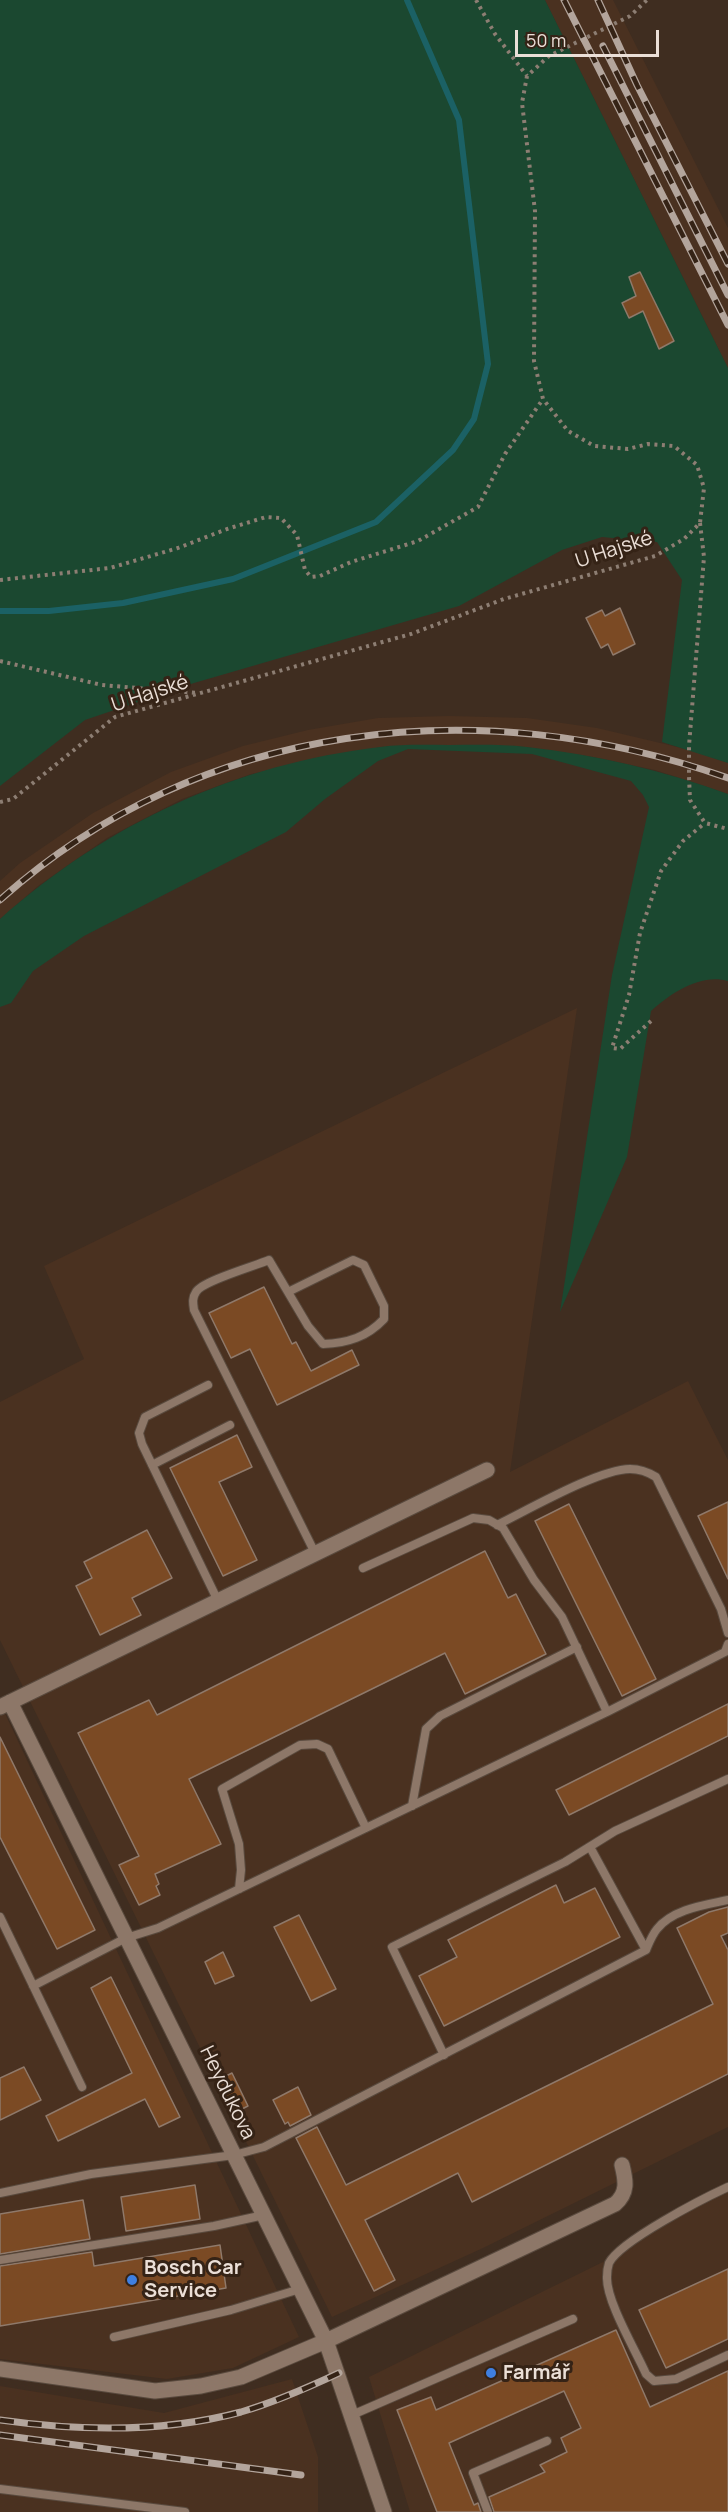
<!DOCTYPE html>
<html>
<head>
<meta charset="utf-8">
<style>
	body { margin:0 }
	#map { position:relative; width:728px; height:2512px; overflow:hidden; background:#3f2d20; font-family:Manrope,sans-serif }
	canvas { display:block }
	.scale { position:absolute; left:515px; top:30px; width:144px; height:27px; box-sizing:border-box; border:3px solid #ebdfd7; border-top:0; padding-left:8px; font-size:18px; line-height:21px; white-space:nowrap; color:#ebdfd7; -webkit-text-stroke:4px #352316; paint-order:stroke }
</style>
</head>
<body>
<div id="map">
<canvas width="728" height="2512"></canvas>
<div class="scale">50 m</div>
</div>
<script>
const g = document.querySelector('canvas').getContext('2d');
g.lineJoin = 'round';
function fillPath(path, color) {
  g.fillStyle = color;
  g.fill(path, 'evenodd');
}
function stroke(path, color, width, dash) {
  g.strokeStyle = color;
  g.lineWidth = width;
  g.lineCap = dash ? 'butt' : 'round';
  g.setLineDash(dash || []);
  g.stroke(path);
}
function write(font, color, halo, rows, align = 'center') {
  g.font = font + ' Manrope,sans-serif';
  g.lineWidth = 6;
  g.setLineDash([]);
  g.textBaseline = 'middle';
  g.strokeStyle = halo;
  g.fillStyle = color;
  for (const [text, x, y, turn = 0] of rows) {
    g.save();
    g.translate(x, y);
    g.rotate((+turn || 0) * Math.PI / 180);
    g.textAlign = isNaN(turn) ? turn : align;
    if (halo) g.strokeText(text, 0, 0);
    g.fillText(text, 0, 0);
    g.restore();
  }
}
fillPath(new Path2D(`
	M545,0H613L728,228V368Z
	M449,716L527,718L597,728L694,751L728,763V794L655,770L593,757L525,747L449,745L381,747L251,774L182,799L107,838L38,886L0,919V881L20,863L93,813L171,772L243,746L308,730L378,718Z
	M577,1008L510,1472L688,1381L728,1460V2127L483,2248L332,2317L0,1640V1402L84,1359L44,1266Z
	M0,1703L299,2337L233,2368L167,2379L0,2359Z
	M728,2188V2512H410L369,2377L609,2259Z
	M292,2379L318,2457V2512H0V2386L164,2413Z`), '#4a3120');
fillPath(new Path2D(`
	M0,0H545L728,368V763L662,742L682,580L657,542L602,537L562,550L459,606L194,683L85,720L0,786Z
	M449,745C475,745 501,744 527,747C596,755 663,770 728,794V981C700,973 670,994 651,1011L627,1157L560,1312L612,975L649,807L643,795L631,781L532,754L408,749L378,761L325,799L286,832L84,936L33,971L11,1003L0,1007V919C108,823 236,764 380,747C403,744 426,745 449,745Z`), '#1b4830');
stroke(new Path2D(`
	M0,611H49L123,603L233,579L376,522L453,450L474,419L488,364L459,120L407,0`), '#1b6165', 6);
const building = new Path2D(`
	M640,272L674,341L659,349L643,311L629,318L622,303L636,296L629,277Z
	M620,608L635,644L613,655L608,644L601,648L586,618L602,610L605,616Z
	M264,1287L292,1344L296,1342L311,1371L352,1350L359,1365L277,1405L250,1349L231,1358L209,1313Z
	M237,1435L252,1467L219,1482L257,1560L223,1576L170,1468Z
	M728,1502V1579L698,1516Z
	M569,1504L656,1679L622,1696L535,1521Z
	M147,1530L172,1578L132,1598L141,1615L100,1635L76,1586L92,1578L84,1562Z
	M485,1551L508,1598L516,1594L546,1654L465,1694L445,1653L189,1779L221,1844L155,1874L159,1884L156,1886L160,1895L139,1905L119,1865L139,1856L78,1733L149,1700L157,1715Z
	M728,1704V1736L569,1815L556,1790Z
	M0,1737L95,1930L57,1949L0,1837Z
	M556,1885L564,1903L595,1888L620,1937L444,2026L419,1976L457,1957L448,1940Z
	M728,1907V1933L721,1936L728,1950V2074L472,2202L458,2173L365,2220L395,2280L374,2291L296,2138L317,2127L346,2185L713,2004L677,1928L709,1912Z
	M299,1915L336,1989L311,2001L274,1927Z
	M223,1952L234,1976L215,1984L205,1962Z
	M111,1977L180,2117L159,2127L145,2099L58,2141L46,2116L132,2073L91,1988Z
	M24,2067L41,2100L0,2120V2078Z
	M232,2073L248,2106L234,2113L218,2080Z
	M298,2087L311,2115L290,2126L288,2122L285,2124L273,2100Z
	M195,2185L200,2219L126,2231L121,2197Z
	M83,2200L90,2239L0,2254V2214Z
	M220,2245L226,2288L0,2326V2266L92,2252L94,2266Z
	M728,2269V2339L666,2368L639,2310Z
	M616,2330L650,2407L728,2371V2512H494L489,2497L545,2472L540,2465L567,2452L561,2438L581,2428L564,2391L449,2443L474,2505L478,2503L481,2512H437L397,2410L431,2397L436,2410Z`);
fillPath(building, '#7b4a24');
stroke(building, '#8f796a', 1.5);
const service = new Path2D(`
	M288,1292L353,1260L364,1265L384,1306V1319C367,1337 348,1343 323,1344L308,1326L269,1260C255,1266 202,1281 196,1292C192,1298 193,1303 194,1310L315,1553
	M208,1385L145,1417L139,1433L142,1444L218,1601
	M152,1465L230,1425
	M497,1525C528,1510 599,1469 630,1469C640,1469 648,1472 656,1477L721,1609L728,1633
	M607,1712L725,1652L728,1644
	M412,1806L426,1729L440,1716L577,1647
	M590,1847L646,1950
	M239,1889L241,1870L239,1844L222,1789L300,1745L317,1744L328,1749L366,1828
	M0,1917L82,2087
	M33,1986L126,1938L158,1928L607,1712L562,1617L534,1580L503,1528L489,1520L473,1518L363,1568
	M444,2055L392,1947L565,1862L615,1831L728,1779
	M728,2187C704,2198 620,2241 609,2263C608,2266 607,2274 607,2277C606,2301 636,2351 646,2374L654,2381L676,2379L728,2355
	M0,2193L91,2174L234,2155L264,2147L646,1950C649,1943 652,1935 657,1929C673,1909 705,1905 728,1900
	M0,2260L214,2226L264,2215
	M114,2337L231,2310L300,2289
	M352,2415L573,2319
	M0,2489L185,2512
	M488,2512L473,2473L547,2441`);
const minor = new Path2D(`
	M10,1702L326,2341L384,2512
	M0,1707L487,1470
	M0,2369L155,2391L201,2386L241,2377L326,2341L615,2204C628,2193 626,2181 622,2165`);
stroke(service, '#594a3e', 10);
stroke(minor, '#594a3e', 17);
stroke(new Path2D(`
	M476,0L495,34L527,76
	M700,523L704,557L689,746V777L690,800L705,823L728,829
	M0,580L110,568L178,548L227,529L266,517L281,518L297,535L305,570L311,577L320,576L351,562L418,541L478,507L505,454L543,399
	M0,661L102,685L197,693
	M0,802L13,799L115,717L411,634L504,599L655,556L684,539L700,523L704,488L697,465L674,446L648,444L628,449L594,446L568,431L543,399L534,361L535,211L522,103L527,76L549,56L630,16L647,0
	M651,1021L620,1049L612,1048L629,995L640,933L661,871L683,841L705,823`), '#8d7e73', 4, [3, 4.5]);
stroke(service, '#8d7768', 8);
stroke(minor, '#8d7768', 15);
const rail = new Path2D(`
	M564,0L728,325
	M598,0L637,85L728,264
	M603,46L728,295
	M0,900C201,720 479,690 728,778
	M0,2420C79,2431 163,2433 241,2412C275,2402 307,2388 339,2373
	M0,2435L301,2475`);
stroke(rail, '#b3a59c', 7);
stroke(rail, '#352316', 4.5, [14]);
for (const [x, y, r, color] of [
	[132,2280,6,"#3f7fe0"],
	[491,2373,6,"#3f7fe0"]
]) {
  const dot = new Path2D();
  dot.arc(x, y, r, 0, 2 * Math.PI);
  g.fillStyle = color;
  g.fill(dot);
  stroke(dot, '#352316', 2);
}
write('20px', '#ebdfd7', '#352316', [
	["U Hajské",614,550,-18],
	["U Hajské",150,694,-18],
	["Heydukova",227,2093,64]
]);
write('bold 20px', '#ebdfd7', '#352316', [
	["Bosch Car",144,2268],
	["Service",144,2291],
	["Farmář",503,2373]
], 'left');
</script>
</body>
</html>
